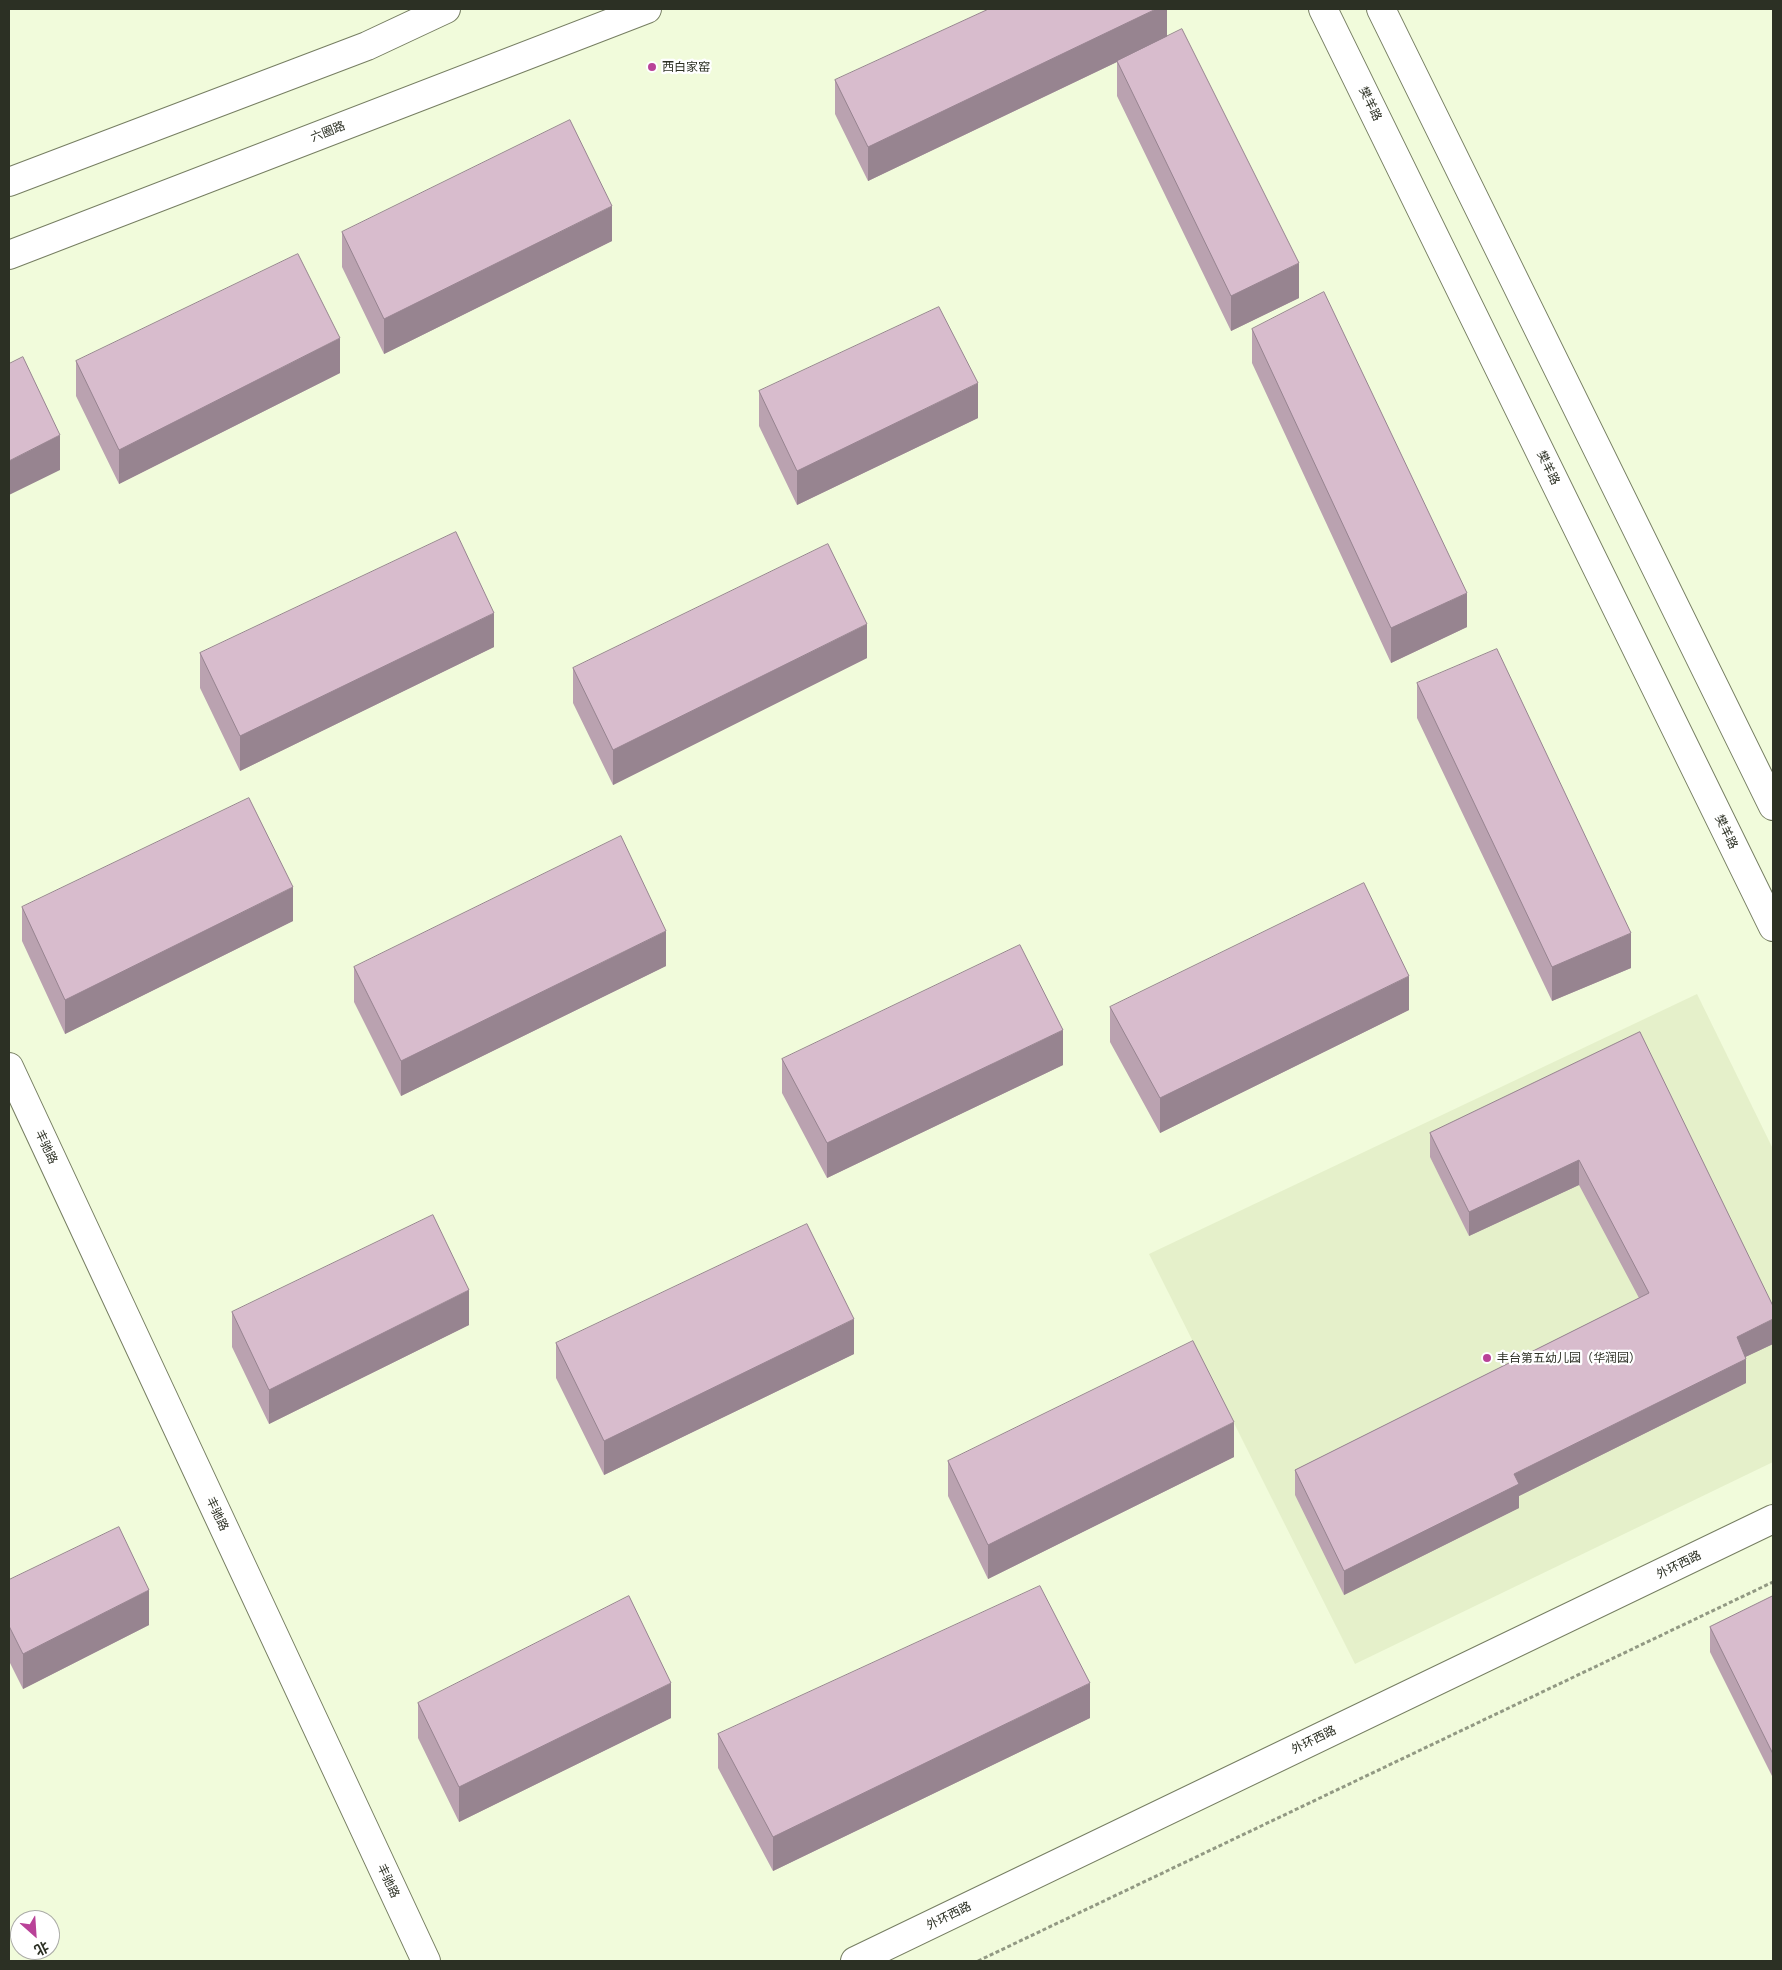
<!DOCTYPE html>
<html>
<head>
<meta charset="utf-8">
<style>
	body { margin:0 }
	#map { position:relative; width:1782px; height:1970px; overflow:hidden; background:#f1fbdb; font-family:Figtree,"Noto Sans SC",sans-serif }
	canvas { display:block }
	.frame { position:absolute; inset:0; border:10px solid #2c3024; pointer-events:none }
	.north { position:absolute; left:10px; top:1910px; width:50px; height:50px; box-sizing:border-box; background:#fff; border:1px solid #abaca7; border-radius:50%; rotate:154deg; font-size:14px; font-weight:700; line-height:20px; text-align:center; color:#2c3024 }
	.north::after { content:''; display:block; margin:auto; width:18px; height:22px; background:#b94298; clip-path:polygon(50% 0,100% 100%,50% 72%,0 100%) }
</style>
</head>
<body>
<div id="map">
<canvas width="1782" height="1970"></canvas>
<div class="frame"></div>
<div class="north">北</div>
</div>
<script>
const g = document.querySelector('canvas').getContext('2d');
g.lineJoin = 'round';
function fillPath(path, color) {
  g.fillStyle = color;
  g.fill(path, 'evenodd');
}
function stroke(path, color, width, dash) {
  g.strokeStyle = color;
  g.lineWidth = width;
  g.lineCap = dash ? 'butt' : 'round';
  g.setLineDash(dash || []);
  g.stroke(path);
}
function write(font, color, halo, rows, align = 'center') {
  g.font = font + ' Figtree,"Noto Sans SC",sans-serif';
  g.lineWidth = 4.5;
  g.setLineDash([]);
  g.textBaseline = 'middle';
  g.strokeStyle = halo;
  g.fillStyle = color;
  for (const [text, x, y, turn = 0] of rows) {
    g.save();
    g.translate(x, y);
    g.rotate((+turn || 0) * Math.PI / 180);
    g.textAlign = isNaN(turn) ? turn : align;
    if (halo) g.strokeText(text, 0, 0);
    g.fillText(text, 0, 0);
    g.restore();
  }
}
fillPath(new Path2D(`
	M1697,994L1773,1149V1462L1355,1664L1149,1254Z`), '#e5f0ca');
const secondary = new Path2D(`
	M1323,9L1773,927
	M1381,9L1773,806
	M9,182L367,46L446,9
	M9,255L647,9
	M9,1067L426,1961
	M855,1961L1773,1519`);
stroke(secondary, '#767e62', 30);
stroke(new Path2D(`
	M978,1961L1773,1582`), '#929983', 3, [4, 2.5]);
stroke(secondary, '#fff', 28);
fillPath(new Path2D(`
	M1167,9V36L1299,298L1231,331L1117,96V62L868,181L835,114V80Z
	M342,232L612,241L384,354L342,267Z
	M1252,329L1467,627L1391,663L1252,363Z
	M76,361L340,373L119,484L76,396Z
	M759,391L978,418L797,505L759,426Z
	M494,647L240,771L200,688V653Z
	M867,658L613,785L573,703V668Z
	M1417,683L1631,968L1552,1001L1417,718Z
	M22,907L293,921L65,1034L22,941Z
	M666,966L401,1096L354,1002V967Z
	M1110,1007L1409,1010L1160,1133L1110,1042Z
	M1640,1032L1773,1344L1745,1357L1746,1383L1519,1496V1508L1344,1595L1295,1495V1470L1639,1298L1579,1185L1469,1236L1430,1157V1133Z
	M782,1059L1063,1065L827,1178L782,1093Z
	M232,1312L469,1325L269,1424L232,1347Z
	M556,1343L854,1354L604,1475L556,1378Z
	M1234,1457L988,1579L948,1496V1461Z
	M9,1580L149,1625L23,1689L9,1661Z
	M1773,1596V1778L1710,1652V1627Z
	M418,1703L671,1718L459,1822L418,1738Z
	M1090,1718L773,1871L718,1768V1734Z`), '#baa2b0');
fillPath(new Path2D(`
	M1156,9H1167V38L868,181V147Z
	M612,206V241L384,354V319Z
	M1299,263V298L1231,331V296Z
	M340,338V373L119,484V450Z
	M978,383V418L797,505V471Z
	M60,435V470L9,495V461Z
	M1467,593V627L1391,663V628Z
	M494,613V647L240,771V736Z
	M867,624V658L613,785V750Z
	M293,887V921L65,1034V1000Z
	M666,931V966L401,1096V1061Z
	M1631,933V968L1552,1001V967Z
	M1409,976V1010L1160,1133V1098Z
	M1063,1030V1065L827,1178V1143Z
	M1579,1160V1185L1469,1236V1212Z
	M469,1290V1325L269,1424V1390Z
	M854,1319V1354L604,1475V1441Z
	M1773,1319V1344L1737,1361V1337Z
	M1746,1359V1383L1519,1496V1508L1344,1595V1571L1514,1474Z
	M1234,1422V1457L988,1579V1545Z
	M149,1590V1625L23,1689V1654Z
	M671,1683V1718L459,1822V1787Z
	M1090,1683V1718L773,1871V1837Z`), '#978490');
const building = new Path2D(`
	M989,9H1156L868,147L835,80Z
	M1182,29L1299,263L1231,296L1117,61Z
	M570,120L612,206L384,319L342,232Z
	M298,254L340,338L119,450L76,361Z
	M1324,292L1467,593L1391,628L1252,329Z
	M939,307L978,383L797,471L759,391Z
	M23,357L60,435L9,461V364Z
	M456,532L494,613L240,736L200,653Z
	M828,544L867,624L613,750L573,668Z
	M1497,649L1631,933L1552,967L1417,683Z
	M249,798L293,887L65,1000L22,907Z
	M621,836L666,931L401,1061L354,967Z
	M1364,883L1409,976L1160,1098L1110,1007Z
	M1020,945L1063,1030L827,1143L782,1059Z
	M1640,1032L1773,1306V1319L1737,1337L1746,1359L1514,1474L1519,1484L1344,1571L1295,1470L1649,1293L1579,1160L1469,1212L1430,1133Z
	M433,1215L469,1290L269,1390L232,1312Z
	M807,1224L854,1319L604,1441L556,1343Z
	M1193,1341L1234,1422L988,1545L948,1461Z
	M119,1527L149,1590L23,1654L9,1626V1580Z
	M1040,1586L1090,1683L773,1837L718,1734Z
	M629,1596L671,1683L459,1787L418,1703Z
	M1773,1596V1754L1710,1627Z`);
fillPath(building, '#d8bccd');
stroke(building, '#978490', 1);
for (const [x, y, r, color] of [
	[652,67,5,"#b94298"],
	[1487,1358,5,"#b94298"]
]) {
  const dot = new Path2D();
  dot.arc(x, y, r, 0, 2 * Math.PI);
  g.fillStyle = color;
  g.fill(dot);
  stroke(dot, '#fff', 2);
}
write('12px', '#2c3024', '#fff', [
	["西白家窑",662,67],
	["丰台第五幼儿园（华润园）",1497,1358]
], 'left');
write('12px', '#2c3024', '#fff', [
	["樊羊路",1370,104,64],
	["六圈路",328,132,-21],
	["樊羊路",1548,468,64],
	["樊羊路",1726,832,64],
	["丰驰路",46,1147,65],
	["丰驰路",217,1514,65],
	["外环西路",1679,1565,-26],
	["外环西路",1314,1740,-26],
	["丰驰路",388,1881,65],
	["外环西路",949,1916,-26]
]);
</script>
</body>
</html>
